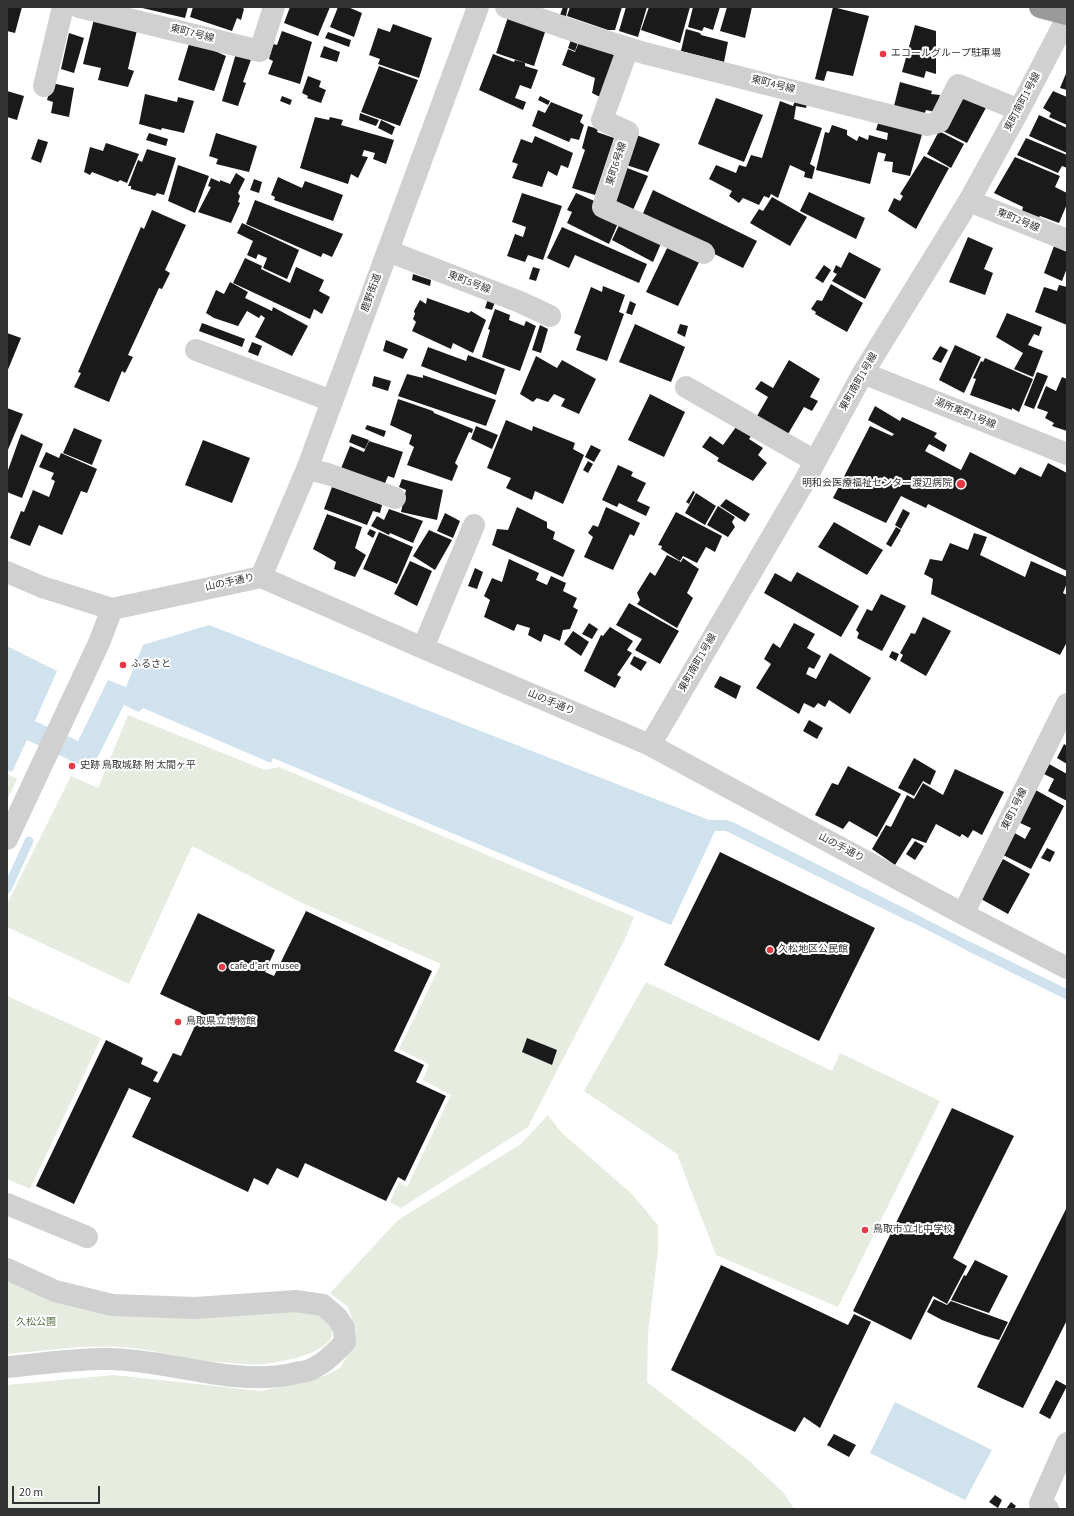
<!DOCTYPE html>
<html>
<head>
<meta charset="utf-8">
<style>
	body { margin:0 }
	#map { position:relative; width:1074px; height:1516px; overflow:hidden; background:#fff; font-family:"Source Sans 3",sans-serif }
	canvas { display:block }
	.frame { position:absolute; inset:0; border:8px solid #333; pointer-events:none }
	.scale { position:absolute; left:12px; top:1486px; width:88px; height:18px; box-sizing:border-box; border:2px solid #333; border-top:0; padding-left:5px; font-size:12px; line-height:14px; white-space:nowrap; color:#333; -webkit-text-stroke:3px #fff; paint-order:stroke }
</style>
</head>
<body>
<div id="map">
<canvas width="1074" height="1516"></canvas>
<div class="frame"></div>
<div class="scale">20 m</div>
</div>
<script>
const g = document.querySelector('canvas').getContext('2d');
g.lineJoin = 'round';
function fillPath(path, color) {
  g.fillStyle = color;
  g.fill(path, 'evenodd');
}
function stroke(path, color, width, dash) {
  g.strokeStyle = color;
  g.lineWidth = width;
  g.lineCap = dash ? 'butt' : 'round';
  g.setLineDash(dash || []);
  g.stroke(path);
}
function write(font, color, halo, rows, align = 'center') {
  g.font = font + ' "Source Sans 3","Noto Sans JP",sans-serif';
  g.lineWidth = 4;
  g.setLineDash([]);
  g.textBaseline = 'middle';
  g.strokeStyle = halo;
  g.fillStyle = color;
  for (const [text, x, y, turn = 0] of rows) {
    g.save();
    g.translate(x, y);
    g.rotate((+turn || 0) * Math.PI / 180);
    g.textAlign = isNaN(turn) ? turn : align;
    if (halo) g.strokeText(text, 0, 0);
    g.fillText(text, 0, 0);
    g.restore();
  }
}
fillPath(new Path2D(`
	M128,715L265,770L279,767L634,917L625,939L528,1127L401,1208L390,1202L399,1182L407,1187L451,1095L423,1080L429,1064L399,1049L441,964L302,903L192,846L129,984L7,927V904L71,776L98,788Z
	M7,774L17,779L7,800Z
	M646,982L832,1071L840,1053L940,1101L838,1307L716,1255L677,1154L584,1091Z
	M7,996L101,1038L30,1189L7,1179Z
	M548,1115L562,1133L632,1194L658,1225V1250L648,1333L647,1382L747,1459L784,1493L794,1509H7V1385L114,1375L261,1391L322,1377L340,1368L353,1346L356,1331L348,1307L330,1293L398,1220L521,1144Z
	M7,1277L51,1298L284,1311C292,1312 313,1312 320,1314C325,1316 331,1323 332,1327C339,1353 281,1362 264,1364C253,1365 242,1364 231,1363C222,1362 212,1362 203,1361C175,1357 148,1348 119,1347C83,1345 43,1351 7,1354Z`), '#e6ecdf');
fillPath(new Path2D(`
	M209,625L709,820H726L733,822L914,913L910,922L726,831H715L671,925L273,758L271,763L143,708L139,712L124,705L91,770L27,740L12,772L7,770V646L57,671L35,721L78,741L108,680L126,687L143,645Z
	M971,942L1067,989V1000L966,950Z
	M895,1402L992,1450L965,1500L870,1453Z`), '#cfe2ee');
stroke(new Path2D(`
	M7,889L29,841
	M902,912L980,952`), '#cfe2ee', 9);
fillPath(new Path2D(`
	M7,7H22L15,33L7,31Z
	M138,7H188L185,18Z
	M193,7H241L244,9L241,20L237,18L232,31L190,17Z
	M290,7H330L318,36L284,23Z
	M338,7H348L362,13L354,37L330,27Z
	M563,7H568L566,16L560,15Z
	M570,7H622L615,30H608L567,16Z
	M626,7H647L638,37L619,31Z
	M649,7H690L680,43L641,30Z
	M693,7H720L713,30L704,27L702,31L688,27Z
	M727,7H752L745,38L720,31Z
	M833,7L869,16L853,76L827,71L824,81L815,79Z
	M508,17L546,29L534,66L496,53Z
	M94,19L137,30L128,69L134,71L128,87L98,80L101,68L83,64Z
	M393,24L432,38L419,78L378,64L380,59L369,55L378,28L390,32Z
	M915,25L936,31V74L926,71L924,78L902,72Z
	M686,29L700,33L701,35L728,42L724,62L681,51Z
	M282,31L312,42L300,84L268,74L273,61L269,59L273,44L277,45Z
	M328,32L351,40L349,47L325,38Z
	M69,33L84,38L74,73L61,69Z
	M572,37L579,39L575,51L568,48Z
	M580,39L619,53L604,99L592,93L595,78L562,65L568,49L575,52Z
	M189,44L208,48L226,56L214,91L178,80Z
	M324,46L340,52L337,62L320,57Z
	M237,50L253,54L243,82L246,83L238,106L222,101Z
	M493,54L514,62L515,60L525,63V66L538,70L531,89L520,85L515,98L526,102L523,110L479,90Z
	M379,66L418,80L400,126L361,112Z
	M1067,71V90L1060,88Z
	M308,76L321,81L319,87L326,90L321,103L307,98L308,96L302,93Z
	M900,82L932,91L931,94L940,95L935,112L926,110L924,115L894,106Z
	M52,83L74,88L69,117L51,113L53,102L47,100Z
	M962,90L988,104L967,143L939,129Z
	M7,91L24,96L17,120L7,117Z
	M1053,91L1067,97V125L1049,117L1051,113L1043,108Z
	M145,94L177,102L178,97L194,101L184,133L162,128L161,130L139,124Z
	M282,96L292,100L290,105L280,101Z
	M540,96L550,101L548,105L538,100Z
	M716,98L763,115L744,162L698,144Z
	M780,101L793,106L795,101L807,104L806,108L796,106L794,119L822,128L810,164L815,167L812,179L804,177L805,172L790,165L778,198L771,194L769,198L764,196L759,205L743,198L739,203L729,196L732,191L709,179L716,165L736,173L739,165L746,167L751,155L762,158Z
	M551,102L583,115L580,122L584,125L579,140L571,138L569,142L532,126L538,110L545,113Z
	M360,113L379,120L376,126L359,120Z
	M1039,115L1067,128V153L1029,136Z
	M315,117L329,120L330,117L343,120L341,125L394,140L386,164L373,159L375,153L364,150L362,156L368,157L358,178L351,174L348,184L300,168Z
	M381,120L395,127L392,135L378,128Z
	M879,120L923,131L910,176L892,172L893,162L884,161L886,154L878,152L870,184L816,170L825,132L829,133L832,125L847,130V135L857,141L859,136L868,140L869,135L887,140L888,133L876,130Z
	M588,126L598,129L597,132L614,138L595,195L572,188L585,150L582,148Z
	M939,131L964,144L951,168L927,154Z
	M149,133L168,139L166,146L146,140Z
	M216,133L257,146L249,172L216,164L218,159L209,156Z
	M634,134L660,144L648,172L623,164Z
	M535,136L573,153L568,168L561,165L557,176L548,171L542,187L512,178L518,164L512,162L521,139L532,143Z
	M1026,138L1067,155V168L1062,166L1058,173L1017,155Z
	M38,139L48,142L41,163L31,159Z
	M106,143L139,154L127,183L120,180L118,182L92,172L90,175L84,172L90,147L103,151Z
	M147,149L176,158L164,195L157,193L155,196L131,189V186H128L138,160L142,162Z
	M924,156L949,168L916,229L888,211L894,198L900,201L903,196L900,194Z
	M1015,157L1060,176L1055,187L1067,193V204L1059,223L1040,216L1037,220L1022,211L1023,207L994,193Z
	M178,165L209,176L195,213L168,201Z
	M622,166L648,176L633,210L610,201Z
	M236,173L245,179L238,193L240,196L238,202L240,203L231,223L198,212L211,187L208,186L211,178L220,182V180L230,184Z
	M278,177L302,188L305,181L343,195L333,221L274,200L275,197L271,195Z
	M254,179L262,182L259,193L250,190Z
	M653,190L757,241L743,268L641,218Z
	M809,192L865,218L856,239L800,211Z
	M522,193L562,206L543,260L528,255L525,262L507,256L515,234L523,237L526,227L512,222Z
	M576,193L599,203L619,221L609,244L567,223L572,212L567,210Z
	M772,197L807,217L790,246L750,223L759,209L763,211Z
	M255,200L343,234L332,257L323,253L321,257L246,224Z
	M152,210L186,225L165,270L170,273L162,289L159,288L128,355L133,357L125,373L122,371L109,402L74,387L81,373L78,372L141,227L144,229Z
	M622,219L663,239L653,262L612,240Z
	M242,223L299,250L287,279L263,268L267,258L258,254L256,259L247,255L253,241L237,233Z
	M562,227L647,264L639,283L575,255L569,268L547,258Z
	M968,237L993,248L984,269L993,273L985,295L949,282Z
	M670,242L702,256L678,306L646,292Z
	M1054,246L1067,252V268L1062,281L1044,273Z
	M849,252L881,269L865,299L832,281L837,274L833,272L836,265L841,268Z
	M245,258L262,266L261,269L290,283L296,267L324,280L319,291L330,297L322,314L314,309L310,319L233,283Z
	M824,265L831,270L823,283L815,278Z
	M533,267L540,269L536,281L529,279Z
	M413,274L431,280L430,286L412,280Z
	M230,282L248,292L245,298L272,311L273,307L308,326L292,356L255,337L265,318L261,315L259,318L247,311L238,326L214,318L206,313L216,290L224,294Z
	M831,284L863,303L847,332L815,314L816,312L811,309L817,300L822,301Z
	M1059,285L1067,287V325L1035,312L1044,287L1057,291Z
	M603,286L625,295L619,312L624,314L607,361L576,350L581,336L574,333L591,287L602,292Z
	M427,298L469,313L471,311L486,320L473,353L453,343L451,349L412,331L416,322L413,319L415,314L414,311L420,300L426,304Z
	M488,299L495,302L492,310L485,308Z
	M630,301L636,304L632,315L626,313Z
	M495,309L510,315L509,320L524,326L526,321L536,326L520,371L482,357L490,330L488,329Z
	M1007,313L1042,327L1039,336L1034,334L1028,345L1043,351L1033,377L1014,369L1023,353L996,337Z
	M202,323L245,339L242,347L199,331Z
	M635,324L685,347L671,382L619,362Z
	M680,324L688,326L685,337L677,333Z
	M540,325L548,329L541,353L532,350Z
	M7,333L21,338L7,372Z
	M386,340L408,349L403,359L383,351Z
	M252,342L262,346L258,356L248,352Z
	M955,345L981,357L964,393L939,380Z
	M940,346L948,350L941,363L932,359Z
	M428,347L466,361L468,355L505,369L496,395L421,366Z
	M536,356L557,368L562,360L596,379L579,414L561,406L565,399L554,394L548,402L537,398L533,402L520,394Z
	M985,358L1033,379L1019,412L1012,408V410L970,395L976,379L973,378L981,361L983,362Z
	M789,360L820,379L810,397L818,401L812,411L804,407L788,434L757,416L768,397L755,389L761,381L773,388Z
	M1037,372L1048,376L1034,409L1024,405Z
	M407,374L423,378V375L496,400L486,426L398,396Z
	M374,376L391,381L388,391L372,386Z
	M1062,377L1067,379V431L1052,426L1054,423L1045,418L1048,412L1037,408L1046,386L1056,391Z
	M650,394L685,412L664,457L628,440Z
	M398,399L433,411L434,413L473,429L472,433L469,432L455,463L458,466L452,481L407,465L414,447L409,444L412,435L390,425Z
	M875,406L900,421L902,417L937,433L934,437L947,445L944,452L929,444L925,451L961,470L970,452L1015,475L1020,467L1041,477L1048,463L1067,473V571L928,504L926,508L901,496L886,523L833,498L870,426L892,436L894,434L868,420Z
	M7,408L23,414L7,452Z
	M506,420L532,431L533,426L575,443L573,449L584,455L563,504L535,491L532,500L506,488L511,478L487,468Z
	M367,425L386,431L384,437L365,429Z
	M476,426L498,435L492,449L471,439Z
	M736,427L751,436L749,439L763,448L758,455L767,463L753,481L717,461L719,458L702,447L710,436L723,445Z
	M74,428L102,440L92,465L63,453Z
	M21,434L43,444L22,498L7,492V473Z
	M352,434L369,440L365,449L349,442Z
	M203,440L250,458L232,503L185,485Z
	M369,441L403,452L394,478L388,476L383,488L340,471L350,446L364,452Z
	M591,445L601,450L594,462L585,457Z
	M46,452L59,458L61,453L97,469L87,493L81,491L62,535L39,525L30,546L10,538L21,511L24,512L33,490L49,497L55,481L51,479L54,473L39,467Z
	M588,461L593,464L588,473L583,470Z
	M618,465L633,472L631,476L646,483L637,501L650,507L646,516L619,503L617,507L602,500Z
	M402,479L443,490L437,520L401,512L406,490L399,487Z
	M332,487L382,505L380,513L373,511L367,525L324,509Z
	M693,491L695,492L689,504L686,502Z
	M696,493L716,506L705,525L685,513Z
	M726,499L750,514L745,522L720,506Z
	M718,506L735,517L732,522L735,527L728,537L707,525Z
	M517,507L547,522V528L555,532L553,539L575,550L563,577L492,545L497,529L508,530Z
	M606,507L640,523L634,536L630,534L613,570L584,557L593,537L588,533L593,525L598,527Z
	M389,509L423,521L413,543L390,533L389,535L371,526L377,516L384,520Z
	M903,509L910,513L901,529L895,525Z
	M676,512L722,536L715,552L706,547L697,563L683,556L680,561L661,549L662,546L658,545Z
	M445,513L460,521L453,538L437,531Z
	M327,514L362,527L355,548L366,555L355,577L334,569L336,562L313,549Z
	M834,522L883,550L867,575L818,547Z
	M896,527L901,530L891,547L886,544Z
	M370,529L376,532L373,538L367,534Z
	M429,530L452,540L435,570L413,556Z
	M379,532L413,547L397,584L363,569Z
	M974,533L987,537L980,555L1025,577L1031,561L1067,577V583L1063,593L1067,595V642L1060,655L931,594L933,579L924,574L930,559L942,561L950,543L968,550Z
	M667,555L681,562L683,558L699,569L687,593L693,598L677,628L637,604L640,600L637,593L650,572L655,576Z
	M509,559L539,573L536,580L547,585L551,576L566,583L563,591L577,598L573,607L578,610L570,629L563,630L560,641L544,634L541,642L528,635L530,628L517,624L514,631L484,617L490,600L484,596L492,578L502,582Z
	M410,561L432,571L417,606L394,594Z
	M475,568L483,572L477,589L468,586Z
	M797,572L859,606L841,637L764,593L775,573L791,582Z
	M881,594L906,606L882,651L857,638L859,633L856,630L867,609L872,611Z
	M629,603L679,631L660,664L635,650L642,639L616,625Z
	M923,617L951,631L926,676L900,661L903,655L900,653L911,633L915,634Z
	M589,623L598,629L592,639L582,634Z
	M794,623L815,634L807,648L821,656L814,669L809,667L806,674L816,679L830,653L871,678L850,714L829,700L825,707L818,703L814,708L804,703L799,714L756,688L771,664L764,659L773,643L780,648Z
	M610,627L633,641L627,650L632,653L617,675L621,677L615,688L584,671L601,635L603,636Z
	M573,631L589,642L581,656L564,644Z
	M892,651L899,654L896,661L889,657Z
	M634,656L647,662L641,671L630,664Z
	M720,676L741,686L736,699L714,687Z
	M809,720L823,728L817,739L803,731Z
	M1064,744L1067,746V764L1057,758Z
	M914,758L936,771L930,785L923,781L914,796L898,788Z
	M1049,764L1067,774V801L1048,791L1054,779L1044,774Z
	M848,766L901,794L877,837L849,821L843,829L815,815L832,783L838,785Z
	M955,769L1004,792L982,835L973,830L968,838L962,834L960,837L936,824L926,843L912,838L895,865L872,849L886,825L891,827L907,795L914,799L923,783L943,795Z
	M1034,789L1064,806L1031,869L1001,854L1013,832L1025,839L1031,828L1018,822Z
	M915,841L924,846L915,860L906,854Z
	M1047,848L1055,852L1050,862L1041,858Z
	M720,852L875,928L819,1041L664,965Z
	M1003,859L1030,874L1008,914L981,899Z
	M306,911L432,971L394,1051L424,1065L416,1082L446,1096L405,1181L398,1177L386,1201L305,1163L298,1178L277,1168L268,1185L254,1178L248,1192L132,1137L151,1098L129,1088L74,1204L36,1186L106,1040L143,1058L141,1064L158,1072L153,1081L158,1083L173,1053L181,1056L201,1013L160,994L198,913L275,950L265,972L274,976Z
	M527,1038L557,1050L552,1065L522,1052Z
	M952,1108L1014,1136L953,1258L967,1266L947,1304L933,1296L911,1340L853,1311Z
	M1067,1207V1320L1023,1408L977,1387Z
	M975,1260L1008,1276L989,1313L951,1300L964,1275L966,1276Z
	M721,1265L848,1325L854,1314L871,1322L820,1428L804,1417L795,1432L671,1370Z
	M934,1299L947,1305L951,1301L1008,1322L999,1340L982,1335L942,1320L927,1312Z
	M1056,1380L1067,1386L1050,1419L1039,1413Z
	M834,1434L856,1445L849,1457L827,1445Z
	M995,1495L1002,1500L998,1508L989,1502Z
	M1011,1502L1016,1506L1014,1509H1006Z`), '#1a1a1a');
stroke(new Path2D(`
	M79,7L260,51L274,7
	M506,7L583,34L644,53L928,125L939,122L958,85L1019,110
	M628,48L602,120L628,132L603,207L704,253
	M44,86L63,7
	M969,201L1067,240
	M388,251L520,302L550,316
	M196,350L332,401
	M863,373L1067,454
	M686,387L815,461
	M307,469L328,474L395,498
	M7,572L42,587L112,609L261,577L423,648L650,745L963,914L1067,968
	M261,577L307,469L478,7
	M423,648L474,525
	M650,745L804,482L863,373L969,201L1019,110L1067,18
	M7,839L99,643L112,609
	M963,914L1067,704
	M7,1204L87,1237
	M7,1269L55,1291L112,1305L195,1308L296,1301L323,1305L337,1317L344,1328L345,1342C336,1352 325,1363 312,1369C307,1372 298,1372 292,1374C231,1386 171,1360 110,1359C76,1358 41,1364 7,1367
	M1048,1509L1040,1504L1067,1443`), '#d0d0d0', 22);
stroke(new Path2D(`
	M1040,7L1067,14`), '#9a9a9a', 22);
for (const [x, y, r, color] of [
	[883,54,4,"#e63946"],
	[961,484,5,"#e63946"],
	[123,665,4,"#e63946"],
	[72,766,4,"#e63946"],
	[770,950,4,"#e63946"],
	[222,967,4,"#e63946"],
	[178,1022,4,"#e63946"],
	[865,1230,4,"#e63946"]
]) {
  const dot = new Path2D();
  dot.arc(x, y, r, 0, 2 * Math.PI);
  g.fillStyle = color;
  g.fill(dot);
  stroke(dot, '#fff', 1.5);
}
write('10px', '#333', '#fff', [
	["東町7号線",192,34,14],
	["東町4号線",773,85,14],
	["東町南町1号線",1023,102,-62],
	["東町6号線",617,164,-72],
	["東町2号線",1018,221,22],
	["東町5号線",469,283,21],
	["鹿野街道",372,293,-70],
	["東町南町1号線",859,382,-60],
	["湯所東町1号線",965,414,22],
	["山の手通り",230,583,-12],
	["東町南町1号線",698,663,-60],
	["山の手通り",551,703,23],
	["東町1号線",1015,809,-64],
	["山の手通り",841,848,28]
]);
write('10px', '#333', '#fff', [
	["エコールグループ駐車場",891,54],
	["明和会医療福祉センター渡辺病院",952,484,"right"],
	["ふるさと",131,665],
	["史跡 鳥取城跡 附 太閤ヶ平",80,766],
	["久松地区公民館",778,950],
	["cafe d'art musee",230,967],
	["鳥取県立博物館",186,1022],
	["鳥取市立北中学校",873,1230]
], 'left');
write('10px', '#56703f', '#fff', [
	["久松公園",36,1323]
]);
</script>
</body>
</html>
